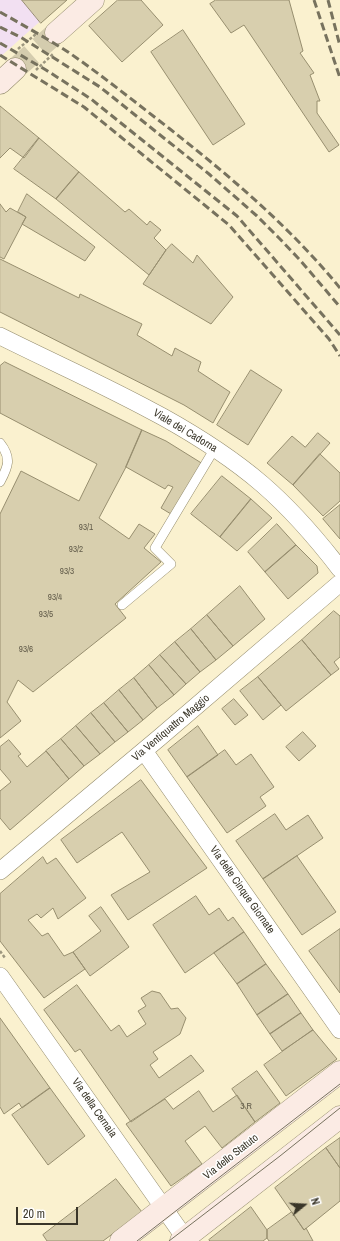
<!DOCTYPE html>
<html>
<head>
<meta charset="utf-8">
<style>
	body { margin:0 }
	#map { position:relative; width:340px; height:1241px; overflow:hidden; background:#faf1cf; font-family:"Archivo Narrow",sans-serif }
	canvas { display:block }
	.north { position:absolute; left:284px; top:1185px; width:40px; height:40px; -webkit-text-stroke:3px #fff; paint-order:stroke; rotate:72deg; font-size:11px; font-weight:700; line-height:16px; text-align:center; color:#3a3629 }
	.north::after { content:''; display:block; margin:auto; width:14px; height:18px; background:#3a3629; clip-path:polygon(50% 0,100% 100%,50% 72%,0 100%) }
	.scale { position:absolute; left:16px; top:1207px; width:62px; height:18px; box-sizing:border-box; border:2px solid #3a3629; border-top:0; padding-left:5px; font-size:12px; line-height:14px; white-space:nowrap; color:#3a3629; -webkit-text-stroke:3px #fff; paint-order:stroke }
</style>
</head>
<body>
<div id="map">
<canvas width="340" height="1241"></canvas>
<div class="north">N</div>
<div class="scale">20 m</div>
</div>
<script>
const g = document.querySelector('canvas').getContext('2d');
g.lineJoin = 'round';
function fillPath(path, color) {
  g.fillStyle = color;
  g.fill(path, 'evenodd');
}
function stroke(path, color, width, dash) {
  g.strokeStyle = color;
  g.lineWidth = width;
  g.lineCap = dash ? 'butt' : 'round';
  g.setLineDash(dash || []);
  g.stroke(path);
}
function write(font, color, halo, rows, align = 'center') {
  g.font = font + ' "Archivo Narrow",sans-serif';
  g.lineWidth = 3;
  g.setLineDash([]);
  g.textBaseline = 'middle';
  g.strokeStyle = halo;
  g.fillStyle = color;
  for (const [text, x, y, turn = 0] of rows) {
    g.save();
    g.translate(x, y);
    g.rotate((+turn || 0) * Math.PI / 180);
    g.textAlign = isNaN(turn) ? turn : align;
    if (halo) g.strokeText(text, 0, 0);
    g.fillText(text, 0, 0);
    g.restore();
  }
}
fillPath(new Path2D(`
	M0,0H64L0,57Z`), '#f2e0f2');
const building = new Path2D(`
	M22,0H67L41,23Z
	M118,0H141L163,25L122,62L89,26Z
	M216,0H289L303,51L300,53L314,73L310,75L320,101H317V113L339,145L329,152L244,25L231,33L210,4Z
	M183,30L245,124L213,145L151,52Z
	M0,106L39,138L24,158L10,148L0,158Z
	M39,138L79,172L56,199L14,169Z
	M79,172L125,212L129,209L147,225L150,221L161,230L154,238L166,250L149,275L56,199Z
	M27,194L95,247L85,261L22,224L26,217L18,212Z
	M0,204L6,212L10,208L26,217L4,259L0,257Z
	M172,244L193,263L197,255L233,297L211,324L143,284L166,250Z
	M0,259L79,298L80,294L142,324L137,335L172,356L175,348L201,362L198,371L230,392L213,423L184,405L0,312Z
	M5,362L142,430L126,467L99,518L129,539L139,524L155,534L144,548L161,562L115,604L126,618L33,692L18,680L7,702L21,721L0,738V514L21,471L79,501L97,464L0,413V366Z
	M251,370L282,390L248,445L217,425Z
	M142,430L166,441L203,464L171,514L161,508L173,487L168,485L165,489L126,467Z
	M318,433L330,443L293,485L267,463L292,436L305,447Z
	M320,454L340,473V501L323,516L293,485Z
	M222,476L251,499L220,537L191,514Z
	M251,499L272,518L237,551L220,537Z
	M340,505V539L323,519Z
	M277,524L296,545L265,572L248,552Z
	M296,545L317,566L318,573L288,599L265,572Z
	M240,586L265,619L233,646L207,615Z
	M334,611L340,616V657L334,662L339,669L331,675L302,640Z
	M207,615L233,646L216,660L191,629Z
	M191,629L216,660L200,672L175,642Z
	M302,640L331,675L286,711L258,677Z
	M175,642L200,672L186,684L160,655Z
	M160,655L186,684L174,695L149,665Z
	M149,665L174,695L157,708L134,678Z
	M258,677L281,705L263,720L240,691Z
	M134,678L157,708L143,720L119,690Z
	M119,690L143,720L128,732L104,703Z
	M234,699L248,715L235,725L222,709Z
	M104,703L128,732L115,742L91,713Z
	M91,713L115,742L100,754L76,726Z
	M76,726L100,754L84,766L61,739Z
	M198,726L218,755L187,777L168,750Z
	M303,732L316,746L299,761L286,747Z
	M61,739L84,766L69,779L46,751Z
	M9,740L21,754L18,756L27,767L46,751L69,779L10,830L0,818V791L11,782L0,769V747Z
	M225,750L236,765L251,754L274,787L260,797L266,806L227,833L187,777Z
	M141,780L207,868L128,920L111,895L150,872L122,832L77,863L61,840Z
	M275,814L286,830L308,815L323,838L263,879L236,841Z
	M297,856L336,912L302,935L263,879Z
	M43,857L47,864L56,858L86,898L58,919L53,908L41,918L37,914L28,920L42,936L48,933L64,956L73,952L85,969L44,998L0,941V894Z
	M196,896L209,915L219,908L228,921L233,917L244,932L185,973L153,925Z
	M101,907L129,947L90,976L73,952L101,931L89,916Z
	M340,929V993L309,951Z
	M244,932L266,964L237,984L214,953Z
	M266,964L288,994L257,1015L237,984Z
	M77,985L111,1031L119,1025L127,1037L146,1024L138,1011L146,1006L141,998L152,991L160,993L171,1009L178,1008L186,1018L180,1034L153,1052L158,1059L150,1065L159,1078L191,1055L204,1071L131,1122L80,1049L75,1052L44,1010Z
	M288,994L301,1013L270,1034L257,1015Z
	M301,1013L313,1030L282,1051L270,1034Z
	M0,1018L50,1088L22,1108L19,1103L4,1114L0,1107Z
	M313,1030L337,1059L286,1096L264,1065Z
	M257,1071L280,1103L255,1122L232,1089Z
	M50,1088L85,1136L48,1165L12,1115Z
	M199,1091L213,1112L237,1095L255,1122L222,1148L205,1126L185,1141L202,1164L171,1186L126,1124L165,1099L173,1109Z
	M340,1138V1168L326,1148Z
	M326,1148L340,1168V1201L304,1230L275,1188Z
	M116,1179L142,1212L103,1241H47L43,1235Z
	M251,1207L267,1230V1238L263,1241H210L209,1240Z
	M292,1212L304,1230L306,1228L313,1241H269L267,1238V1230Z`);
fillPath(building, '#d8cfae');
stroke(building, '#978e6f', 1);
stroke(new Path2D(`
	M15,69L56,33`), '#d4ccae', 22, [22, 11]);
const lane = new Path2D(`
	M0,443C12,458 8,467 0,482
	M122,605L171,564L155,548L215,448`);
const street = new Path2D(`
	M0,336C88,380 187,420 262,484C291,509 317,539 340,569
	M144,751L340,1030
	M0,871L159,738L340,583
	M0,976L187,1241`);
const secondary = new Path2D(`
	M56,33L93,0
	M0,83L15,69
	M121,1241L340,1072
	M181,1241L340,1117`);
stroke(lane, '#948c6d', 10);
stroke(street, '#948c6d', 18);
stroke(secondary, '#948c6d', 23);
stroke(new Path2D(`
	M18,49L36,34
	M36,70L53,54
	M0,951L5,958`), '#9c967e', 2.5, [3, 2]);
stroke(lane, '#fff', 9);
stroke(street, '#fff', 17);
stroke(secondary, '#fbebe4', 22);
stroke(new Path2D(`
	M137,1241L340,1084
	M169,1241L280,1156L340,1108`), '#77725e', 1);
stroke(new Path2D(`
	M314,0L340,78
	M328,0L340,46
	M0,12C23,25 46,38 68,52C103,76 136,103 170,129C232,178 290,227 340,288
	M0,27L22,38L100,87L209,174L257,216L279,238L300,260L340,307
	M0,43L46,70L91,99L237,216L340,335
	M0,55L84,107L229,225L329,339L340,356`), '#77725e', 3, [8, 4]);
write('9px', '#625c4a', null, [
	["93/1",86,528],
	["93/2",76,550],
	["93/3",67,572],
	["93/4",55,598],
	["93/5",46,615],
	["93/6",26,650],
	["3 R",246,1107]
]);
write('11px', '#3a3629', '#fff', [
	["Viale dei Cadorna",185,431,31],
	["Via Ventiquattro Maggio",171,728,-40],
	["Via delle Cinque Giornate",242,890,55],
	["Via della Cernaia",94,1108,55],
	["Via dello Statuto",231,1157,-38]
]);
</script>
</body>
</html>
